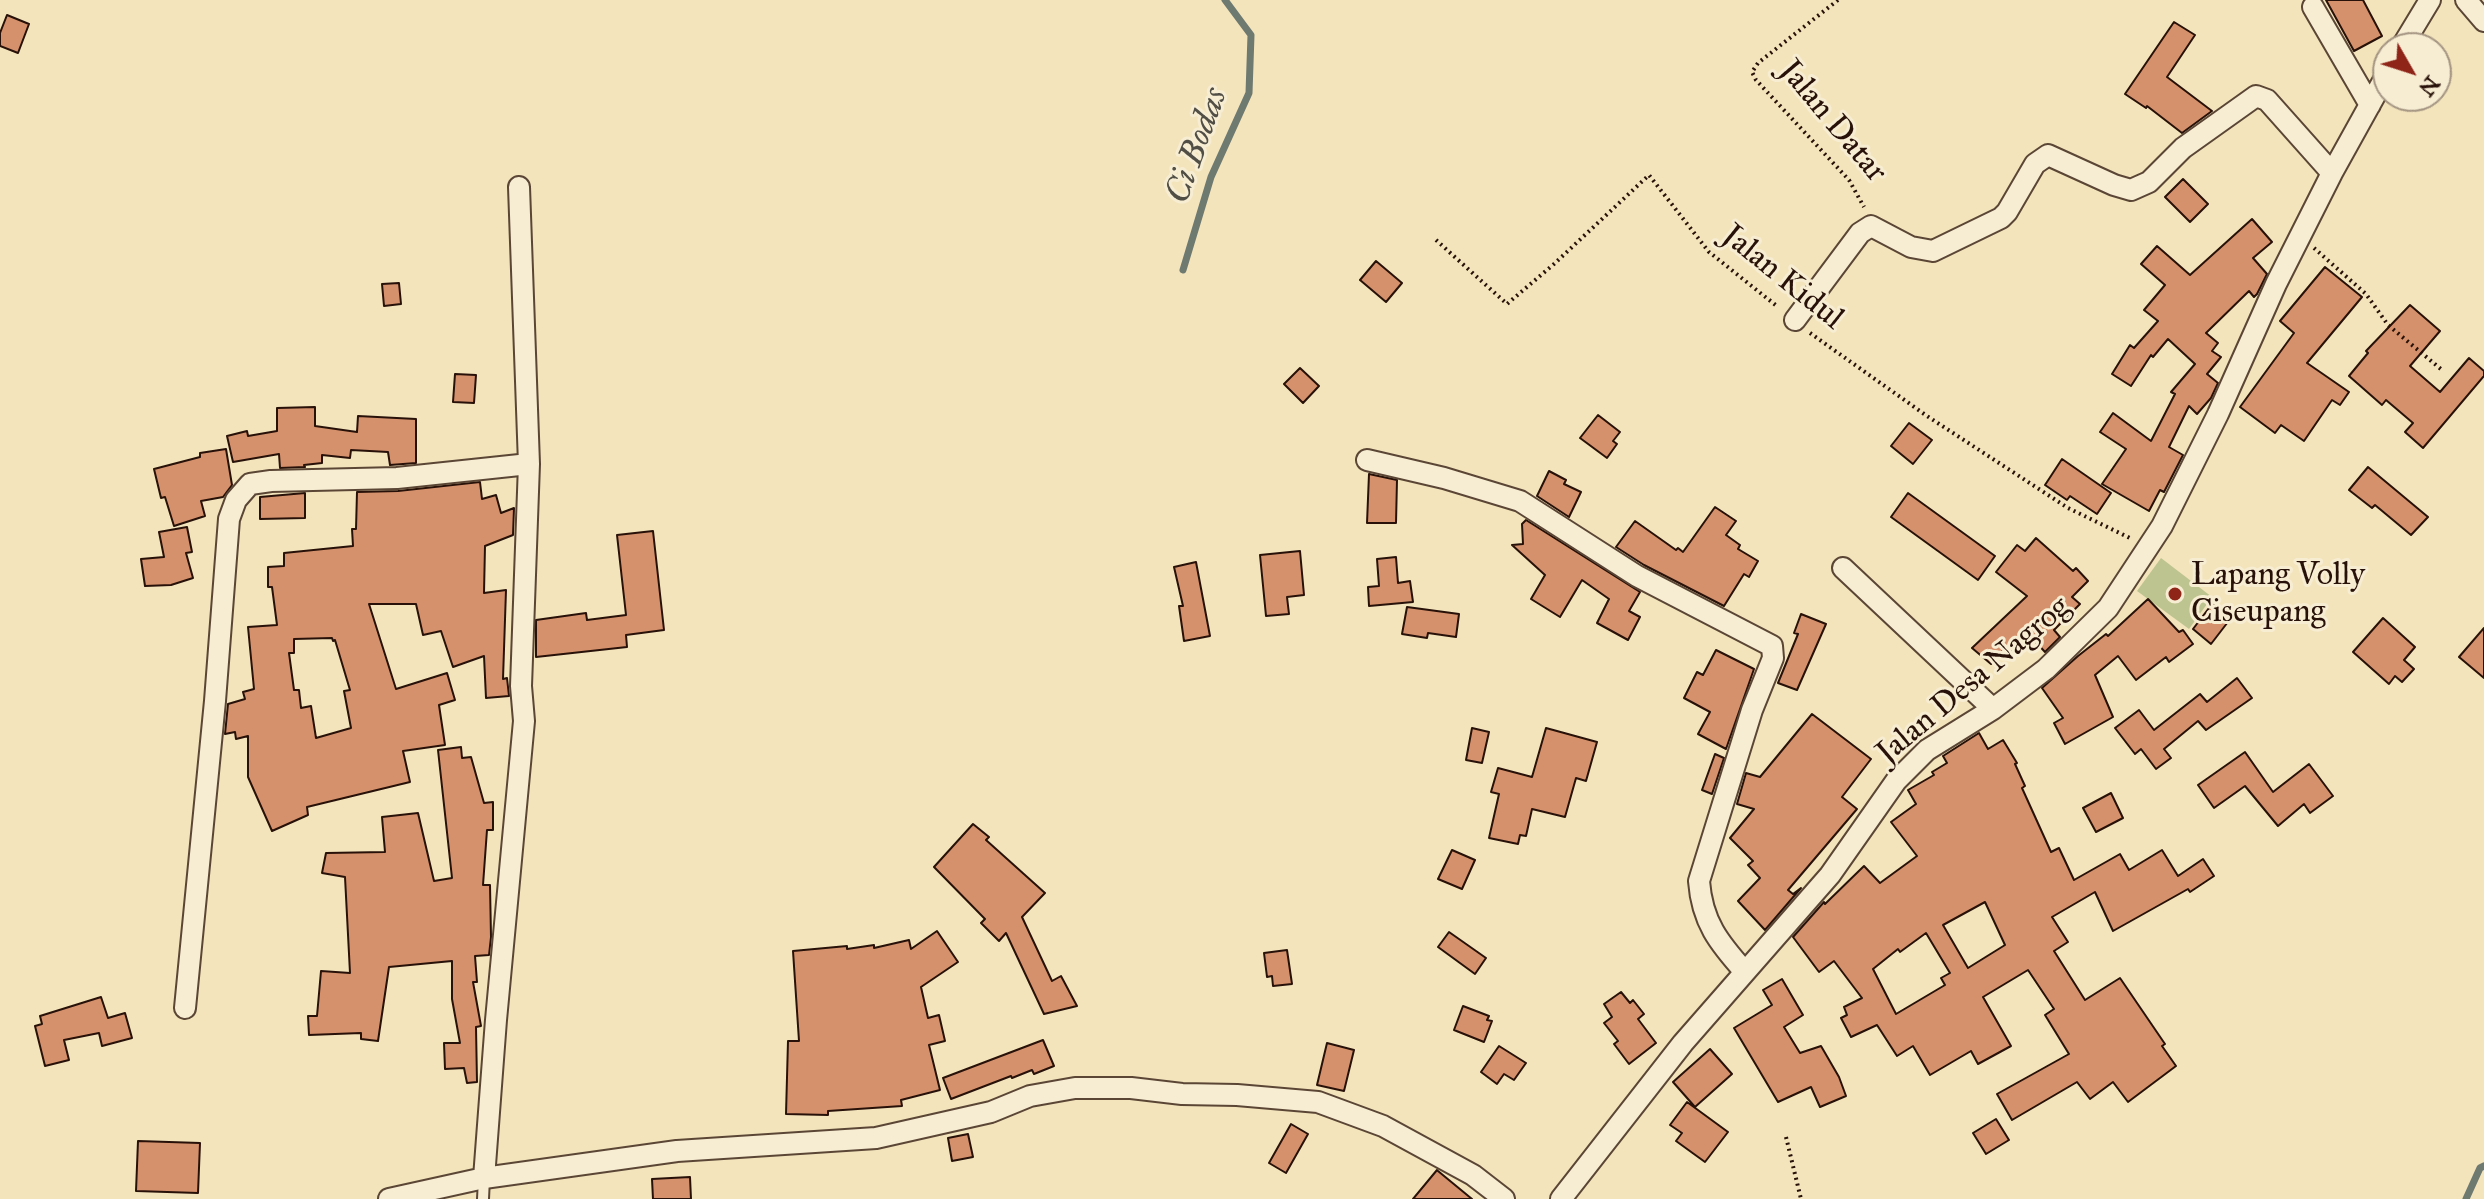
<!DOCTYPE html>
<html>
<head>
<meta charset="utf-8">
<style>
	body { margin:0 }
	#map { position:relative; width:2484px; height:1199px; overflow:hidden; background:#f3e4bc; font-family:"IM FELL Great Primer",serif }
	canvas { display:block }
	.north { position:absolute; left:2372px; top:32px; width:80px; height:80px; box-sizing:border-box; background:#f7edd3; border:2px solid #a49582; border-radius:50%; rotate:129deg; font-size:22px; font-weight:700; line-height:32px; text-align:center; color:#281108 }
	.north::after { content:''; display:block; margin:auto; width:28px; height:36px; background:#8f2418; clip-path:polygon(50% 0,100% 100%,50% 72%,0 100%) }
</style>
</head>
<body>
<div id="map">
<canvas width="2484" height="1199"></canvas>
<div class="north">N</div>
</div>
<script>
const g = document.querySelector('canvas').getContext('2d');
g.lineJoin = 'round';
function fillPath(path, color) {
  g.fillStyle = color;
  g.fill(path, 'evenodd');
}
function stroke(path, color, width, dash) {
  g.strokeStyle = color;
  g.lineWidth = width;
  g.lineCap = dash ? 'butt' : 'round';
  g.setLineDash(dash || []);
  g.stroke(path);
}
function write(font, color, halo, rows, align = 'center') {
  g.font = font + ' "IM FELL Great Primer",serif';
  g.lineWidth = 6;
  g.setLineDash([]);
  g.textBaseline = 'middle';
  g.strokeStyle = halo;
  g.fillStyle = color;
  for (const [text, x, y, turn = 0] of rows) {
    g.save();
    g.translate(x, y);
    g.rotate((+turn || 0) * Math.PI / 180);
    g.textAlign = isNaN(turn) ? turn : align;
    if (halo) g.strokeText(text, 0, 0);
    g.fillText(text, 0, 0);
    g.restore();
  }
}
fillPath(new Path2D(`
	M2161,558L2212,597L2189,629L2137,591Z`), '#bdc48f');
stroke(new Path2D(`
	M1183,270L1211,177L1249,93L1251,35L1225,0
	M2466,1199L2480,1168L2484,1166`), '#6e7970', 7);
const building = new Path2D(`
	M2326,0H2363L2382,36L2354,51Z
	M7,15L29,24L18,53L0,46V33Z
	M2174,22L2195,35L2167,77L2212,111L2182,133L2147,106L2146,108L2125,94Z
	M2183,179L2208,204L2190,222L2165,197Z
	M2252,219L2272,242L2253,258L2267,274L2257,294L2254,297L2249,291L2206,333L2218,343L2212,351L2221,357L2207,374L2218,383L2211,398L2197,414L2189,406L2169,447L2183,455L2164,492L2160,490L2149,511L2102,484L2126,449L2100,432L2113,413L2151,441L2175,394L2171,392L2195,364L2168,339L2153,357L2151,355L2131,386L2112,374L2130,345L2134,348L2158,321L2144,310L2165,285L2141,264L2157,246L2190,275Z
	M1376,261L1402,283L1386,302L1360,280Z
	M2325,267L2362,297L2307,363L2349,392L2340,405L2332,400L2304,441L2281,425L2275,433L2240,407L2294,333L2280,321Z
	M399,283L401,304L384,306L382,284Z
	M2410,305L2440,331L2410,366L2440,392L2469,358L2484,371V376L2423,448L2405,432L2413,423L2386,400L2382,405L2349,376L2368,353L2366,351Z
	M1300,368L1319,386L1303,403L1284,384Z
	M455,374L476,375L474,403L453,402Z
	M315,407V426L357,432L358,416L416,419V463L390,465L388,452L351,450L350,458L322,455V463L304,465L305,467L280,468L279,454L233,462L227,436L247,431L248,436L277,431V408Z
	M1598,415L1620,432L1613,441L1617,444L1607,458L1580,438Z
	M1909,423L1932,440L1913,464L1891,446Z
	M226,449L232,485L223,497L201,501L205,516L174,526L165,497L161,498L154,469L200,457V453Z
	M2062,459L2111,493L2097,514L2070,496L2067,500L2045,485Z
	M2368,467L2428,517L2411,535L2375,505L2372,508L2349,490Z
	M1549,471L1566,480L1564,484L1581,492L1569,517L1537,496Z
	M1369,474L1397,480L1396,523H1367Z
	M480,482L482,499L496,495L501,513L514,508L513,535L485,546L484,593L506,590L503,679L507,678L509,696L486,698L484,656L453,667L441,631L423,635L416,604H369L396,689L447,673L455,700L439,705L445,745L403,751L410,782L307,807L308,815L272,831L248,777V736L236,739L235,732L225,734L228,704L245,699L243,692L254,689L248,627L277,625L272,587H268V567L284,566V553L353,546L352,529H356L357,492L398,491ZM332,638L333,641L335,640L350,690L344,691L351,728L316,738L311,706L301,708L299,690H294L289,653H294V639Z
	M305,493V518L260,519V497Z
	M1908,493L1995,556L1978,580L1891,517Z
	M1715,507L1736,521L1726,535L1740,545L1738,549L1758,561L1749,577L1744,574L1724,606L1644,565L1616,547L1635,521L1676,550L1678,548L1683,552Z
	M1526,520L1640,592L1629,611L1640,617L1628,640L1597,623L1609,599L1582,580L1560,617L1531,599L1545,575L1512,545L1523,544L1522,524Z
	M187,527L192,552L186,553L193,578L171,585L145,586L141,559L164,557L159,532Z
	M653,531L664,630L626,635L627,647L536,657V620L586,613L587,620L626,615L617,535Z
	M2036,538L2073,571L2076,568L2088,581L2072,597L2080,604L2054,630L2060,637L2045,652L2033,639L2014,656L2006,647L1991,664L1972,648L2027,596L1996,572L2017,545L2025,551Z
	M1300,551L1304,595L1287,597L1289,614L1266,616L1260,555Z
	M1396,557L1398,583L1410,581L1413,602L1369,606L1368,587L1379,586L1377,559Z
	M1196,562L1210,636L1184,641L1179,606H1183L1174,567Z
	M2148,599L2179,632L2183,630L2193,644L2169,662L2166,657L2136,680L2118,656L2095,675L2113,717L2065,744L2054,723L2063,718L2042,688L2078,656L2106,634L2108,636Z
	M2212,604L2231,618L2211,644L2193,629Z
	M1407,607L1459,614L1456,637L1428,633L1427,638L1402,634Z
	M1801,614L1826,624L1797,690L1778,683L1798,634L1794,633Z
	M2383,618L2415,647L2404,660L2414,669L2402,682L2395,676L2389,684L2353,652Z
	M2484,628V678L2459,657Z
	M1716,650L1754,669L1726,749L1698,734L1710,712L1684,698L1697,672L1703,675Z
	M2237,678L2252,698L2206,730L2198,721L2164,749L2171,758L2156,769L2141,749L2135,754L2115,728L2139,710L2154,730L2200,694L2207,702Z
	M1812,714L1871,759L1842,797L1857,809L1788,890L1793,894L1801,888L1765,930L1738,901L1760,878L1748,865L1753,861L1730,838L1754,809L1737,804L1746,773L1760,777Z
	M1472,728L1489,732L1482,763L1466,760Z
	M1546,728L1597,742L1586,781L1576,778L1565,817L1532,809L1526,836L1520,835L1518,844L1489,838L1499,794L1491,792L1498,768L1532,777Z
	M1979,733L1988,749L2003,740L2017,763L2015,764L2025,786L2022,788L2051,852L2059,848L2074,880L2120,854L2129,870L2162,850L2178,876L2203,859L2214,876L2190,892L2188,889L2113,931L2095,892L2052,917L2068,942L2054,951L2085,1000L2120,978L2165,1044L2162,1046L2176,1066L2128,1102L2113,1082L2090,1099L2077,1082L2012,1120L1997,1094L2069,1054L2045,1015L2054,1009L2028,970L1983,997L2011,1046L1978,1064L1971,1051L1930,1075L1913,1046L1897,1056L1877,1025L1851,1037L1841,1018L1847,1015L1844,1007L1862,998L1834,961L1819,972L1793,937L1824,902L1825,904L1864,866L1880,883L1917,856L1891,822L1916,804L1908,790L1934,775L1932,772L1947,763L1943,756ZM1985,902L2005,945L1968,968L1943,925ZM1926,933L1950,973L1941,978L1945,985L1896,1014L1873,969L1898,949L1900,952Z
	M461,747L462,758L471,757L484,803L493,802V830H487L483,885H490L491,937L489,955L475,956L477,982H473L481,1026L476,1027L477,1082L467,1083L464,1068L445,1069L444,1043H460L452,999V961L389,967L378,1041L361,1039V1033L309,1035L308,1016H317L321,971L350,973L345,877L322,873L326,853L385,852L382,817L418,813L434,881L452,878L438,750Z
	M2245,752L2273,792L2309,764L2333,796L2310,813L2304,804L2278,826L2245,786L2214,808L2198,785Z
	M1715,754L1724,758L1712,794L1702,790Z
	M2111,793L2123,818L2096,832L2083,808Z
	M973,824L989,837L986,840L1045,893L1022,917L1052,981L1061,976L1077,1006L1044,1014L1006,933L999,941L981,923L985,919L934,867Z
	M1452,850L1475,860L1462,889L1438,879Z
	M937,931L958,962L921,987L928,1018L939,1015L945,1041L929,1045L940,1090L901,1100L902,1106L828,1111V1115L786,1114L788,1041H799L793,951L847,946V949L874,945V948L909,940L911,949Z
	M1449,932L1486,958L1475,974L1438,947Z
	M1287,950L1292,984L1273,986L1272,976L1267,977L1264,953Z
	M1782,979L1803,1015L1784,1027L1800,1053L1821,1046L1839,1077L1846,1096L1820,1107L1811,1087L1778,1102L1734,1028L1772,1005L1763,990Z
	M1621,992L1630,1003L1633,1000L1644,1014L1638,1019L1656,1043L1629,1064L1614,1044L1618,1041L1604,1023L1612,1017L1604,1004Z
	M101,997L108,1018L125,1013L132,1038L102,1046L99,1033L64,1040L69,1060L45,1066L35,1026L42,1024L40,1016Z
	M1463,1006L1489,1016L1487,1020L1492,1021L1484,1042L1454,1030Z
	M1043,1040L1054,1066L1034,1074L1032,1070L1012,1078L1011,1076L951,1099L943,1078Z
	M1327,1043L1354,1050L1344,1091L1317,1085Z
	M1499,1046L1526,1063L1514,1080L1504,1074L1497,1084L1481,1072Z
	M1710,1049L1732,1074L1695,1107L1673,1082Z
	M1687,1102L1728,1132L1705,1162L1676,1141L1682,1133L1670,1125Z
	M1996,1119L2009,1140L1986,1154L1973,1133Z
	M1291,1124L1308,1134L1286,1173L1269,1163Z
	M968,1134L973,1157L952,1161L948,1138Z
	M138,1141L200,1143L198,1193L136,1191Z
	M1437,1170L1438,1171L1472,1199H1413Z
	M690,1177L691,1199H653L652,1179Z`);
fillPath(building, '#d5916c');
stroke(building, '#281108', 2);
const service = new Path2D(`
	M483,1199L484,1178`);
const minor = new Path2D(`
	M2466,0L2484,21
	M2313,7L2370,105
	M2401,48L2430,0
	M519,187L529,464
	M1795,320L1860,233L1871,226L1911,247L1933,251L2001,218L2007,212L2035,164L2048,155L2114,185L2131,190L2149,182L2183,148L2256,96L2267,100L2332,173
	M1367,460L1444,478L1520,501L1637,576L1772,646L1773,658L1752,710L1699,881C1702,922 1719,943 1745,972
	M1843,568L1993,709
	M185,1008L215,701L229,519L236,500L250,484L271,481L397,478L529,464L521,686L524,721L496,1020L484,1178
	M389,1199L484,1178L677,1151L876,1138L991,1112L1030,1096L1075,1088H1131L1182,1094L1237,1095L1318,1102L1383,1126L1473,1175L1504,1199
	M1561,1199L1683,1043L1830,875L1896,781L1927,750L1993,709L2046,669L2108,608L2162,526L2218,414L2276,284L2332,173L2388,72`);
stroke(service, '#5b4635', 14);
stroke(minor, '#5b4635', 24);
stroke(new Path2D(`
	M1838,0L1758,63L1752,72L1756,80L1849,180L1864,207
	M1436,240L1507,304L1554,264L1649,175L1709,252L1778,307
	M2314,248L2366,294L2388,325L2442,370
	M1810,333L1927,416L2068,508L2132,539
	M1786,1137L1801,1199`), '#281108', 4, [2, 4]);
stroke(service, '#f7edd3', 10);
stroke(minor, '#f7edd3', 20);
for (const [x, y, r, color] of [
	[2175,594,8,"#8f2418"]
]) {
  const dot = new Path2D();
  dot.arc(x, y, r, 0, 2 * Math.PI);
  g.fillStyle = color;
  g.fill(dot);
  stroke(dot, '#f7edd3', 3);
}
write('32px', '#281108', '#f7edd3', [
	["Jalan Datar",1832,122,50],
	["Jalan Kidul",1782,278,39],
	["Jalan Desa Nagrog",1974,681,-40]
]);
write('32px', '#281108', '#f7edd3', [
	["Lapang Volly",2191,576],
	["Ciseupang",2191,613]
], 'left');
write('italic 34px', '#514e45', '#f7edd3', [
	["Ci Bodas",1198,146,-70]
]);
</script>
</body>
</html>
